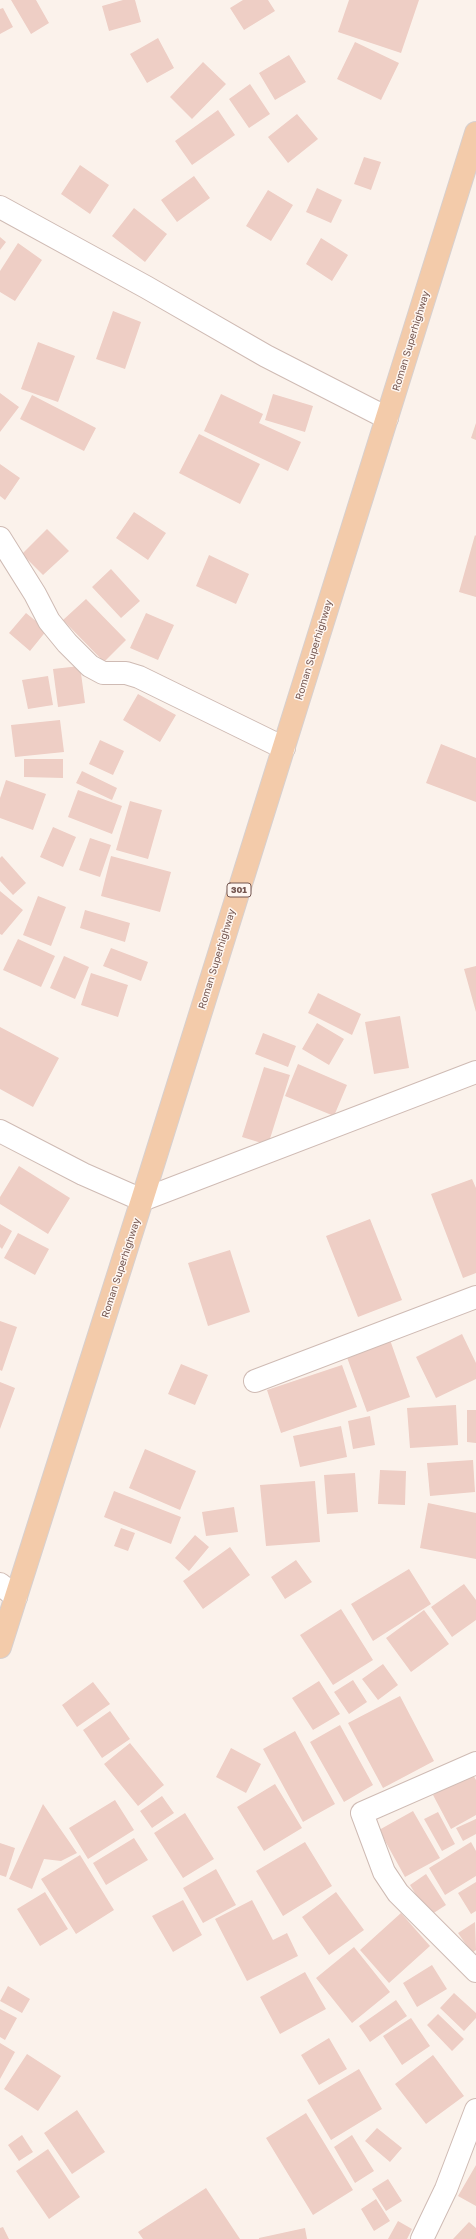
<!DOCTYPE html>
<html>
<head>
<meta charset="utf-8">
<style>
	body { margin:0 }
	canvas { display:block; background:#fbf2eb }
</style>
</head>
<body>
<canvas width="476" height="2239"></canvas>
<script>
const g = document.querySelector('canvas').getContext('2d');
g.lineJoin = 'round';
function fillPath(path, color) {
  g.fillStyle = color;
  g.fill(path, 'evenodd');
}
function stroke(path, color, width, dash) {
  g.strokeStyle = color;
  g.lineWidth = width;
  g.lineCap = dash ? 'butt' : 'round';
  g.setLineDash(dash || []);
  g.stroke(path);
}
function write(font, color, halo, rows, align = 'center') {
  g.font = font + ' "Golos Text",sans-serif';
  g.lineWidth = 3;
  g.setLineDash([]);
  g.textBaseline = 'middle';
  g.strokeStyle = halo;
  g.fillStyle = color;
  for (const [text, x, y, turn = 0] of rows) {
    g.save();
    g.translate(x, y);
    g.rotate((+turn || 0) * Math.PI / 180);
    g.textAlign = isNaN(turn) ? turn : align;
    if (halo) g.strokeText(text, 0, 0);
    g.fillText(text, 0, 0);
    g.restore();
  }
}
fillPath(new Path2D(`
	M11,0H36L49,23L31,34Z
	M123,0H135L141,22L109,31L102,6Z
	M243,0H268L275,11L244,30L230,8Z
	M349,0H419L401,53L338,32Z
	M3,8L13,27L0,34V9Z
	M158,38L174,68L147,83L130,54Z
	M355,42L399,63L381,100L337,79Z
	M289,55L306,82L275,100L259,73Z
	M203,62L226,84L192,119L170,97Z
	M250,84L270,114L249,128L229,99Z
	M218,110L235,135L192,165L175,141Z
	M297,114L318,139L288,163L268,137Z
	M364,157L381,162L371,190L354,184Z
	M80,165L109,185L90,214L61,194Z
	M194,176L210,198L177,222L161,200Z
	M317,188L342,200L331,223L306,212Z
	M268,190L293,205L271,241L246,226Z
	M134,208L167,234L145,262L112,236Z
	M0,237L6,242L0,250Z
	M321,238L348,255L332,281L306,264Z
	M18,243L42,260L15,301L0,292V271Z
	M113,311L141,322L125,369L96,359Z
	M38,342L75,356L58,402L21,389Z
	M0,393L19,407L0,432Z
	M221,394L263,414L259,423L301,442L288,471L204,431Z
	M273,394L313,406L305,432L265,420Z
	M32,395L96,428L84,451L20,419Z
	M476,423V440L471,438Z
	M199,434L260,464L240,504L179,473Z
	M0,464L20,478L5,500L0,496Z
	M134,512L166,533L148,560L116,538Z
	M47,529L69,551L43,575L22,554Z
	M475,535L476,536V597L459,592Z
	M209,555L249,574L236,604L196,586Z
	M111,569L140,601L121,618L92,587Z
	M86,599L126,640L104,662L63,620Z
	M26,613L47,630L30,651L9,633Z
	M146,613L174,625L158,660L130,648Z
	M80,666L85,703L58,707L53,669Z
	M48,676L53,705L28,709L22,680Z
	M138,694L176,715L160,742L123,720Z
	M60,720L64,752L15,757L11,725Z
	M100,740L124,751L113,775L89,764Z
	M441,744L476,758V802L426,783Z
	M24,759H63V778L24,777Z
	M82,771L117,788L112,800L76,783Z
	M6,780L46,794L33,830L0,818V798Z
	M78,790L122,806L112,834L68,817Z
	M130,801L162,810L148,859L116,850Z
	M53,827L76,837L63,867L40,857Z
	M90,838L111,845L100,877L79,870Z
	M2,856L26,883L13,895L0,881V858Z
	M111,856L171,872L160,912L101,896Z
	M0,891L23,910L2,935L0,934Z
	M38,896L66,907L51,946L23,935Z
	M85,910L130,923L125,942L80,928Z
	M18,939L55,956L41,987L3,970Z
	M111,948L148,962L141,981L103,966Z
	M64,956L89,967L75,999L50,988Z
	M476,966V1012L464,969Z
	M91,973L128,985L118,1017L81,1005Z
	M318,993L361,1014L352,1035L308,1013Z
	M400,1016L409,1068L374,1074L365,1022Z
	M317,1023L344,1039L329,1065L302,1049Z
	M0,1027L59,1058L33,1107L0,1089Z
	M263,1033L296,1046L288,1067L255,1054Z
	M298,1064L347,1085L334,1116L285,1096Z
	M264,1067L290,1075L268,1145L242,1137Z
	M19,1166L70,1198L48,1234L0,1204V1197Z
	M472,1179L476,1188V1273L463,1278L431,1194Z
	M370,1219L402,1300L358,1317L326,1236Z
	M0,1224L12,1231L2,1249L0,1247Z
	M18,1233L49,1249L35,1275L4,1258Z
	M230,1250L250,1312L208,1326L188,1263Z
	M0,1321L17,1327L2,1371L0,1370Z
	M462,1334L476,1363V1379L436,1398L416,1357Z
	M389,1337L410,1397L367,1412L345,1352Z
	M181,1364L208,1375L195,1405L168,1394Z
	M342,1365L357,1407L281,1433L267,1390Z
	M0,1382L15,1388L0,1429Z
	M456,1405L458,1445L410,1448L407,1408Z
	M467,1410H476V1443L467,1442Z
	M370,1416L375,1445L353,1449L348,1421Z
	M341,1426L347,1457L300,1467L293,1436Z
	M145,1449L196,1471L180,1510L129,1488Z
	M473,1460L475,1492L430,1496L427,1463Z
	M380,1470L406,1471L405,1505L378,1504Z
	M355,1473L358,1512L327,1514L324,1475Z
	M315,1481L320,1542L266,1546L260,1485Z
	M114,1491L181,1517L171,1544L104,1517Z
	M428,1503L476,1513V1559L420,1548Z
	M234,1507L238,1532L206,1536L202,1512Z
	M121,1528L135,1533L128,1551L114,1546Z
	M195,1535L209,1547L189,1571L175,1558Z
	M230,1547L250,1575L203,1609L183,1581Z
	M296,1560L312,1582L285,1599L271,1577Z
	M409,1569L431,1604L373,1641L351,1604Z
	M464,1584L476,1600V1620L452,1637L431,1607Z
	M341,1609L373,1660L333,1685L300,1635Z
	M424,1610L449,1644L411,1672L386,1638Z
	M383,1664L398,1685L378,1700L362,1679Z
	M353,1680L367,1702L349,1714L334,1692Z
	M319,1681L340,1714L313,1730L292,1698Z
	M93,1682L110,1704L77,1727L62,1705Z
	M400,1696L434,1761L383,1788L348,1723Z
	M110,1711L130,1739L102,1758L83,1730Z
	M340,1725L373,1785L344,1802L310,1742Z
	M295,1731L335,1804L303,1822L263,1749Z
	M130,1743L164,1785L138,1806L104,1764Z
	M231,1748L261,1764L246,1793L216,1777Z
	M472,1773L476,1780V1815L451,1829L433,1795Z
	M275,1784L302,1828L264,1851L237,1807Z
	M162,1796L174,1813L152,1828L140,1811Z
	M115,1800L134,1830L88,1859L69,1828Z
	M43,1804L77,1853L61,1861L44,1859L32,1889L9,1879Z
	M413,1811L440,1858L405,1877L379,1830Z
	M438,1812L455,1844L442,1851L424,1819Z
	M185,1813L214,1859L183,1878L154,1833Z
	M476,1819V1834L463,1841L456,1828Z
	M134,1838L148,1860L106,1885L93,1863Z
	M305,1842L332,1886L283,1916L256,1871Z
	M471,1842L476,1851V1876L445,1895L429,1868Z
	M0,1843L15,1848L6,1877L0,1875Z
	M80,1855L114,1910L76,1934L41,1879Z
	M216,1869L236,1905L203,1923L183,1888Z
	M426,1874L446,1905L429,1916L410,1885Z
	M476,1882V1911L471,1914L458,1893Z
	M45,1892L68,1929L40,1946L17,1909Z
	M336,1892L364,1930L329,1955L302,1917Z
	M183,1900L202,1935L173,1952L152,1916Z
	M252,1900L273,1940L287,1933L298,1956L247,1981L215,1919Z
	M401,1913L430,1946L389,1983L360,1950Z
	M475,1922L476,1950L472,1953L458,1933Z
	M354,1947L390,1992L352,2023L316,1978Z
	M432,1965L447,1989L417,2007L403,1983Z
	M305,1972L326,2009L280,2034L260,1997Z
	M8,1986L30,1999L22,2013L0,2001Z
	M454,1993L476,2013V2018L464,2031L440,2008Z
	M396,2000L407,2016L370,2042L359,2026Z
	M0,2009L17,2018L5,2040L0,2037Z
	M438,2014L464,2039L452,2051L427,2025Z
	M411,2018L430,2046L402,2065L383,2036Z
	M329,2038L347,2069L319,2085L301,2055Z
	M0,2043L15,2052L0,2079Z
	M27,2054L61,2076L38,2111L4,2089Z
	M433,2055L464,2096L426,2124L395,2084Z
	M359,2069L382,2109L331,2140L307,2100Z
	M77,2110L105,2152L72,2174L44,2133Z
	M306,2113L353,2190L313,2215L266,2138Z
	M377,2128L402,2148L390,2162L365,2141Z
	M22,2135L33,2152L19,2161L8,2145Z
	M352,2135L374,2171L355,2183L334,2147Z
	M48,2149L80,2197L49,2219L16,2171Z
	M476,2165V2206L458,2196Z
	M388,2179L402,2201L386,2211L372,2189Z
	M206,2188L240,2239H143L138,2232Z
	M376,2199L390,2221L374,2231L361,2209Z
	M398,2221L412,2229L407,2239H388Z
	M469,2222L476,2228V2239H453Z
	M3,2227L9,2239H0V2228Z
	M305,2228L307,2239H259V2238Z`), '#eecec5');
const minor = new Path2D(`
	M0,207L146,287L266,356L387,418
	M0,538L35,594L49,621L67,643L90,666L103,673H126L139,677L284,748
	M0,1131L83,1174L142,1200L476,1072
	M255,1381L476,1297
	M0,1584L16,1597
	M476,1763L362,1813L384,1872L398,1893L476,1971
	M422,2239L446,2189L476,2110`);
const major = new Path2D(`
	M0,1647L142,1200L476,133`);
stroke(minor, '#cfbbb4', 24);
stroke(major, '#d8d0ce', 24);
stroke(minor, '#fff', 22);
stroke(major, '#f3cbaa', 22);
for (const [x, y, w] of [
	[239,890,24]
]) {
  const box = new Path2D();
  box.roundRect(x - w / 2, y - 7, w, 14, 3);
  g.fillStyle = '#fef6f1';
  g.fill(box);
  stroke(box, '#745650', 1);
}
write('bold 9px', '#745650', null, [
	["301",239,890]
]);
write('10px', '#745650', '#fef6f1', [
	["Roman Superhighway",411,341,-73],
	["Roman Superhighway",314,650,-73],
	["Roman Superhighway",217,959,-73],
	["Roman Superhighway",121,1268,-72]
]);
</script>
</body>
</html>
